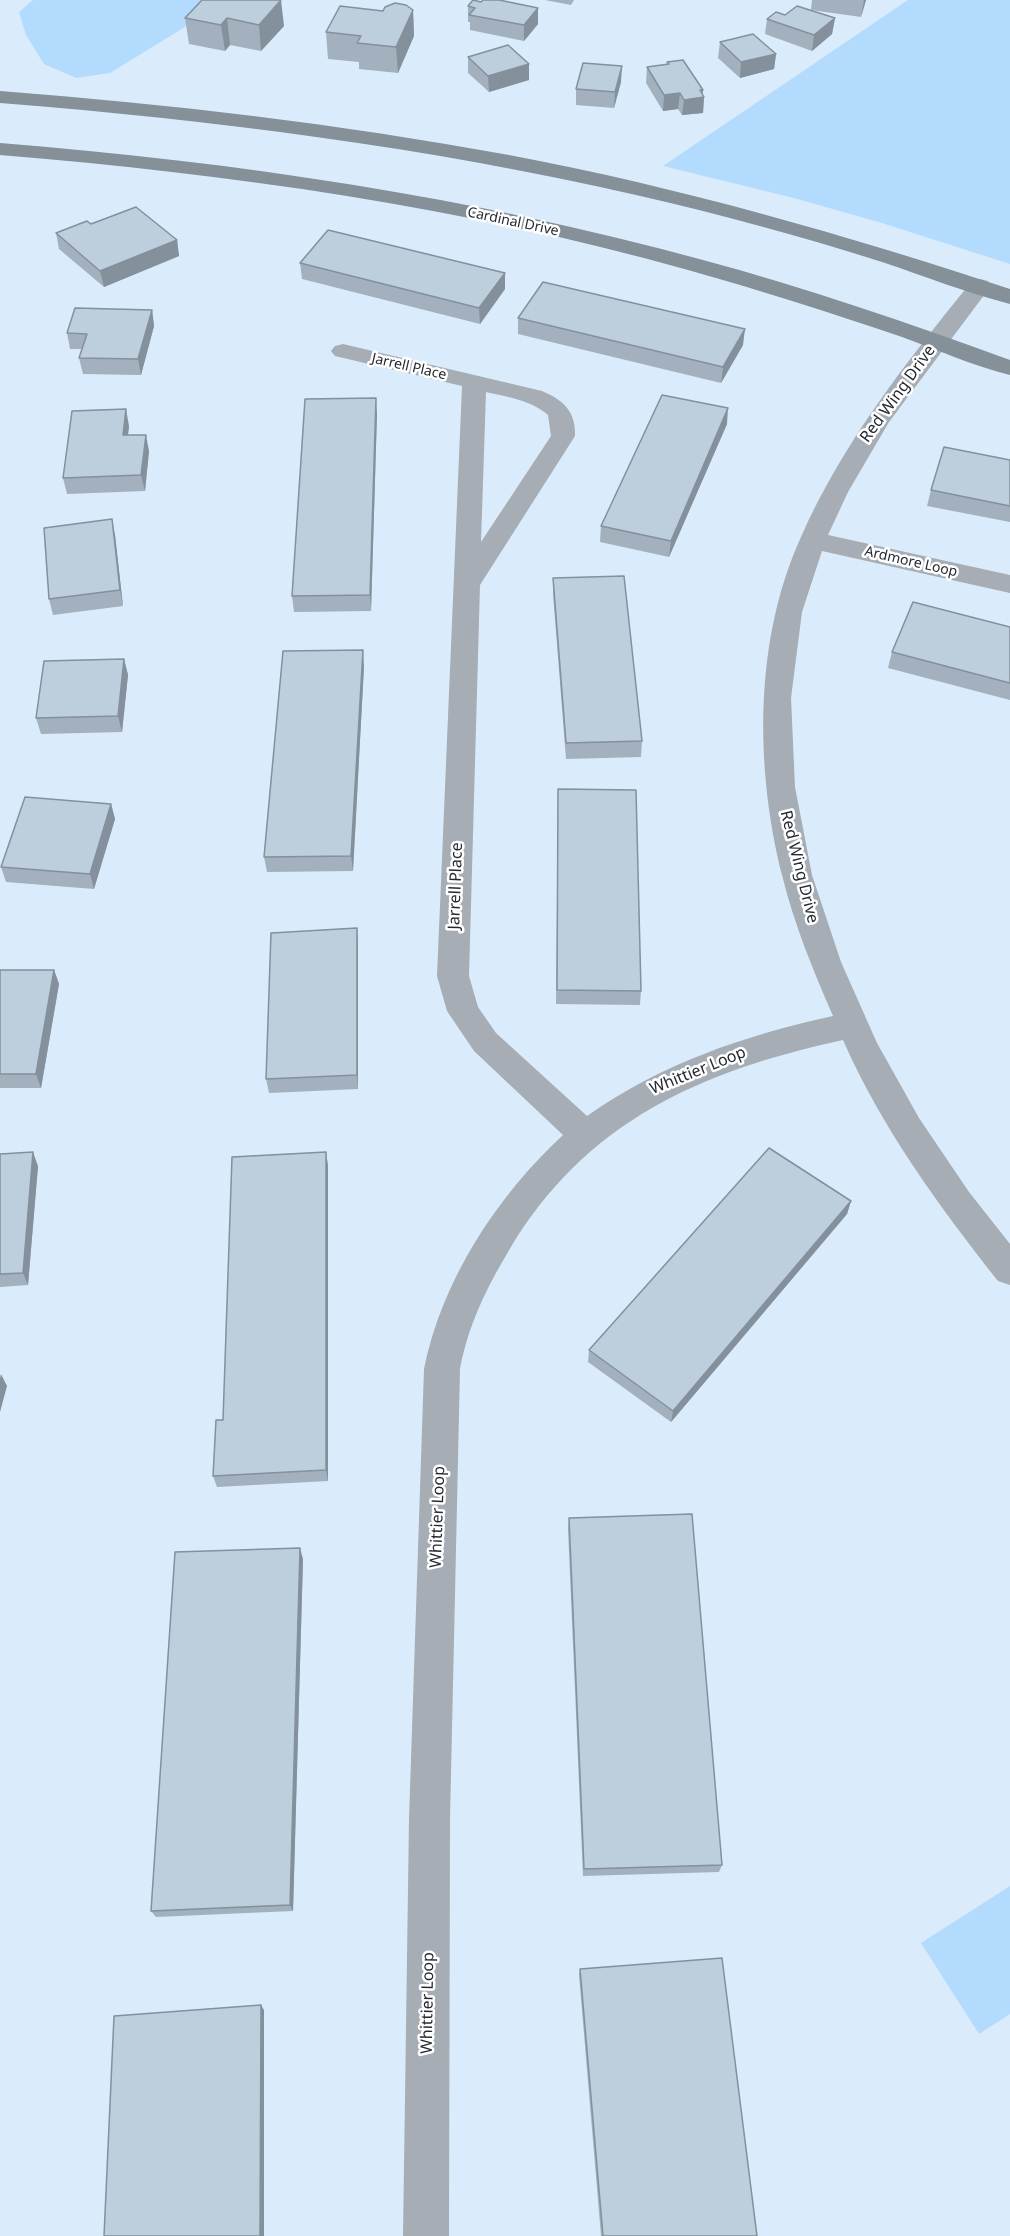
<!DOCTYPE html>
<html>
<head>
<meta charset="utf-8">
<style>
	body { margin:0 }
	canvas { display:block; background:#daebfb }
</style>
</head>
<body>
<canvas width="1010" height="2236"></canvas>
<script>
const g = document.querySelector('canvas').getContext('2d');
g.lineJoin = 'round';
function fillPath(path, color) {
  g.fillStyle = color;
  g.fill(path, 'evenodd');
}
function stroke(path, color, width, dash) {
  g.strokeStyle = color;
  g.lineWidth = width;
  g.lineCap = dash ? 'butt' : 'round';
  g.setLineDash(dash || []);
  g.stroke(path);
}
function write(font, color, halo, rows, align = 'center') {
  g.font = font + ' "Noto Sans",sans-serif';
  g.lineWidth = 5;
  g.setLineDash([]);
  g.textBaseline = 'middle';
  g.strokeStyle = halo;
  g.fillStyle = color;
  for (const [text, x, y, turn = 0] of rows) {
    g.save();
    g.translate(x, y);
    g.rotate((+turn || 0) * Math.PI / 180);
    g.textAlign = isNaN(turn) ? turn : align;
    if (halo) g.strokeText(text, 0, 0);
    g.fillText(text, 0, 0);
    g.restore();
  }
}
fillPath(new Path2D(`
	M33,0H229L110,73L76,78L44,64L26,35L19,12Z
	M908,0H1010V264L882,223L794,198L663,166Z
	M1010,1886V2014L979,2034L921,1943Z`), '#b2dbfe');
fillPath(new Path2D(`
	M980,279L988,281L991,286L889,422L848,492L828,535L1010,575V593L822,551L802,612L791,698L795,787L812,875L841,962L877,1043L919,1118L969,1192L1010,1244V1285L998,1281C939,1206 881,1127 843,1040C701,1071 585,1121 508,1252C486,1289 468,1326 460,1369L450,1819L449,2236H403L409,1819L424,1369C442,1280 497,1196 563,1135L474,1051L447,1011L437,976L462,386L335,356L331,351L335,346L343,344L542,391C563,400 576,411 575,436L480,585L469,976L478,1007L496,1033L587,1116C663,1063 743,1036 833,1016C813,970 794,924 782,875C755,766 754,640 801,537C843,442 907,361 972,281ZM486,392C507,397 531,400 548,415L551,436L481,542Z`), '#a6adb4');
fillPath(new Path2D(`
	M0,91C171,104 340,124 509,155C679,187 846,235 1010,289V304C967,293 924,276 882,262C801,236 719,214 636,195C427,147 214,120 0,103Z
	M0,143C237,162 473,197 703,260C807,288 909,323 1010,360V375C973,366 938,350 902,337C831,313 760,290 688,270C464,207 232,174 0,155Z`), '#859099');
fillPath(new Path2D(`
	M202,0L284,26L261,51L230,45L225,51L189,44L185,18Z
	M545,0H574L571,5Z
	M812,0H866L861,17L811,10Z
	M481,2L538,8V24L524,41L470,30V22H468V6Z
	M413,10L414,36L398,73L359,69V62L328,59L326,32L383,11Z
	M785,15L835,18L832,34L812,51L765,34L767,19Z
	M720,42L776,54L774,69L740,78L718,58Z
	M468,57L529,80L489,92L468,73Z
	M667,62L703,90L702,95L704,97L703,113L682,115L678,109L663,111L646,83L647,67L667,64Z
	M621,82L614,108L576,105V89Z
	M91,224L177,240L179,256L104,287L59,249L56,233Z
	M300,263L505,289L480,324L302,279Z
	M152,310L154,326L141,375L83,374L79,358L82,349H70L67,333Z
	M518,318L743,345L721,383L518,334Z
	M377,414L371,611L294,612L292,596Z
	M727,424L669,557L600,542L601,526Z
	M129,426L128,435L149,451L145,491L67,494L63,478Z
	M1010,460V522L927,506L931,490Z
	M115,535L123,606L53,615L49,599Z
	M553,578L642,741L641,757L566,759L553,594Z
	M1010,627V700L888,668L892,652Z
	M124,659L128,675L122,732L41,734L36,718Z
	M364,666L353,871L267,872L264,857Z
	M111,804L115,819L94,889L6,882L1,867Z
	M558,805L641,991L640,1005L556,1004Z
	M358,943V1089L269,1093L266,1079Z
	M0,970H54L59,984L41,1088H0Z
	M326,1152L328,1166V1481L217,1487L213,1476L223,1420Z
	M0,1154L38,1166L28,1285L0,1287Z
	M851,1201L847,1214L671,1422L588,1362L589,1350Z
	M569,1518L722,1865L719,1872L583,1876L568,1529Z
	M303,1559L293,1911L156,1917L151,1911Z
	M580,1969L757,2236H601L579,1975Z`), '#a3b1be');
fillPath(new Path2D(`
	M281,0L284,26L261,51L259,25Z
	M864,0H866L861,17Z
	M538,8V24L524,41V25Z
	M413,10L414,36L398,73L396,47Z
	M227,18L230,45L225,51L221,25Z
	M835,18L832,34L812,51L814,35Z
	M776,54L774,69L740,78L741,62Z
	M529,64V80L489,92L488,76Z
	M622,66L621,82L614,108L615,92Z
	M700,90H703L702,97H704L703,113L682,115L684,100Z
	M680,93L678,109L663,111L664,95Z
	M177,240L179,256L104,287L100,271Z
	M505,273V289L480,324L479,308Z
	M152,310L154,326L141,375L138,359Z
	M745,329L743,345L721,383L723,367Z
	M376,398L377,414L371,611L370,595Z
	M728,408L727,424L669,557L671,541Z
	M126,409L129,426L126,451L123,435Z
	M146,435L149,451L145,491L141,475Z
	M112,519L115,535L123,606L120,590Z
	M363,650L364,666L353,871L351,856Z
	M124,659L128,675L122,732L118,716Z
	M111,804L115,819L94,889L90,874Z
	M357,928L358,943V1089L357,1075Z
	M54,970L59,984L41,1088L36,1074Z
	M33,1152L38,1166L28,1285L23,1273Z
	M326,1152L328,1166V1481L326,1470Z
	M851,1201L847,1214L671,1422L673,1411Z
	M1,1374L7,1386L0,1412V1378Z
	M300,1548L303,1559L293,1911L290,1905Z
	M261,2005L264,2010V2236H260Z`), '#84909b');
const building = new Path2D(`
	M202,0H281L259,25L227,18L221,25L185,18Z
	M473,0L481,2L483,0H499L538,8L524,25L469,15L475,8L468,6Z
	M395,3L406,5L413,10L396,47L357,43L361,36L326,32L340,6L383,11L385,7Z
	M797,6L835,18L814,35L767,19L776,12L785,15Z
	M753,34L776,54L741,62L720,42Z
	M508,45L529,64L488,76L468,57Z
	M683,60L703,90H700L704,97L684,100L680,93L664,95L647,67L669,64L667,62Z
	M583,63L622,66L615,92L576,89Z
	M136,207L177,240L100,271L56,233L87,221L91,224Z
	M328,230L505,273L479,308L300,263Z
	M543,282L745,329L723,367L518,318Z
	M75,308L152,310L138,359L79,358L87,334L67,333Z
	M662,395L728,408L671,541L601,526Z
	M376,398L370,595L292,596L305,399Z
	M126,409L123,435H146L141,475L63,478L72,411Z
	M944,447L1010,460V506L931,490Z
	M112,519L120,590L49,599L44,528Z
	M624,576L642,741L566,743L553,578Z
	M913,602L1010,627V683L892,652Z
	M363,650L351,856L264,857L283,651Z
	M124,659L118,716L36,718L44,661Z
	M558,789L636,790L641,991L557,990Z
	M25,797L111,804L90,874L1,867Z
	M357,928V1075L266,1079L271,933Z
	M0,970H54L36,1074H0Z
	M769,1148L851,1201L673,1411L589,1350Z
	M33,1152L23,1273L0,1274V1154Z
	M326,1152V1470L213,1476L216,1420H223L232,1157Z
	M692,1514L722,1865L584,1869L569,1518Z
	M300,1548L290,1905L151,1911L175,1552Z
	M722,1958L757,2236H603L580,1969Z
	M261,2005L260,2236H104L114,2016Z`);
fillPath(building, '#bdcedd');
stroke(building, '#84909b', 1.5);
write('14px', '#242a30', '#fff', [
	["Cardinal Drive",513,222,12],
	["Jarrell Place",409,367,13],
	["Ardmore Loop",911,562,13]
]);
write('16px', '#242a30', '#fff', [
	["Red Wing Drive",898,394,-54],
	["Red Wing Drive",799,867,76],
	["Jarrell Place",456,886,-88],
	["Whittier Loop",698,1071,-22],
	["Whittier Loop",438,1517,-88],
	["Whittier Loop",428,2003,-89]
]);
</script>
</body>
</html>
